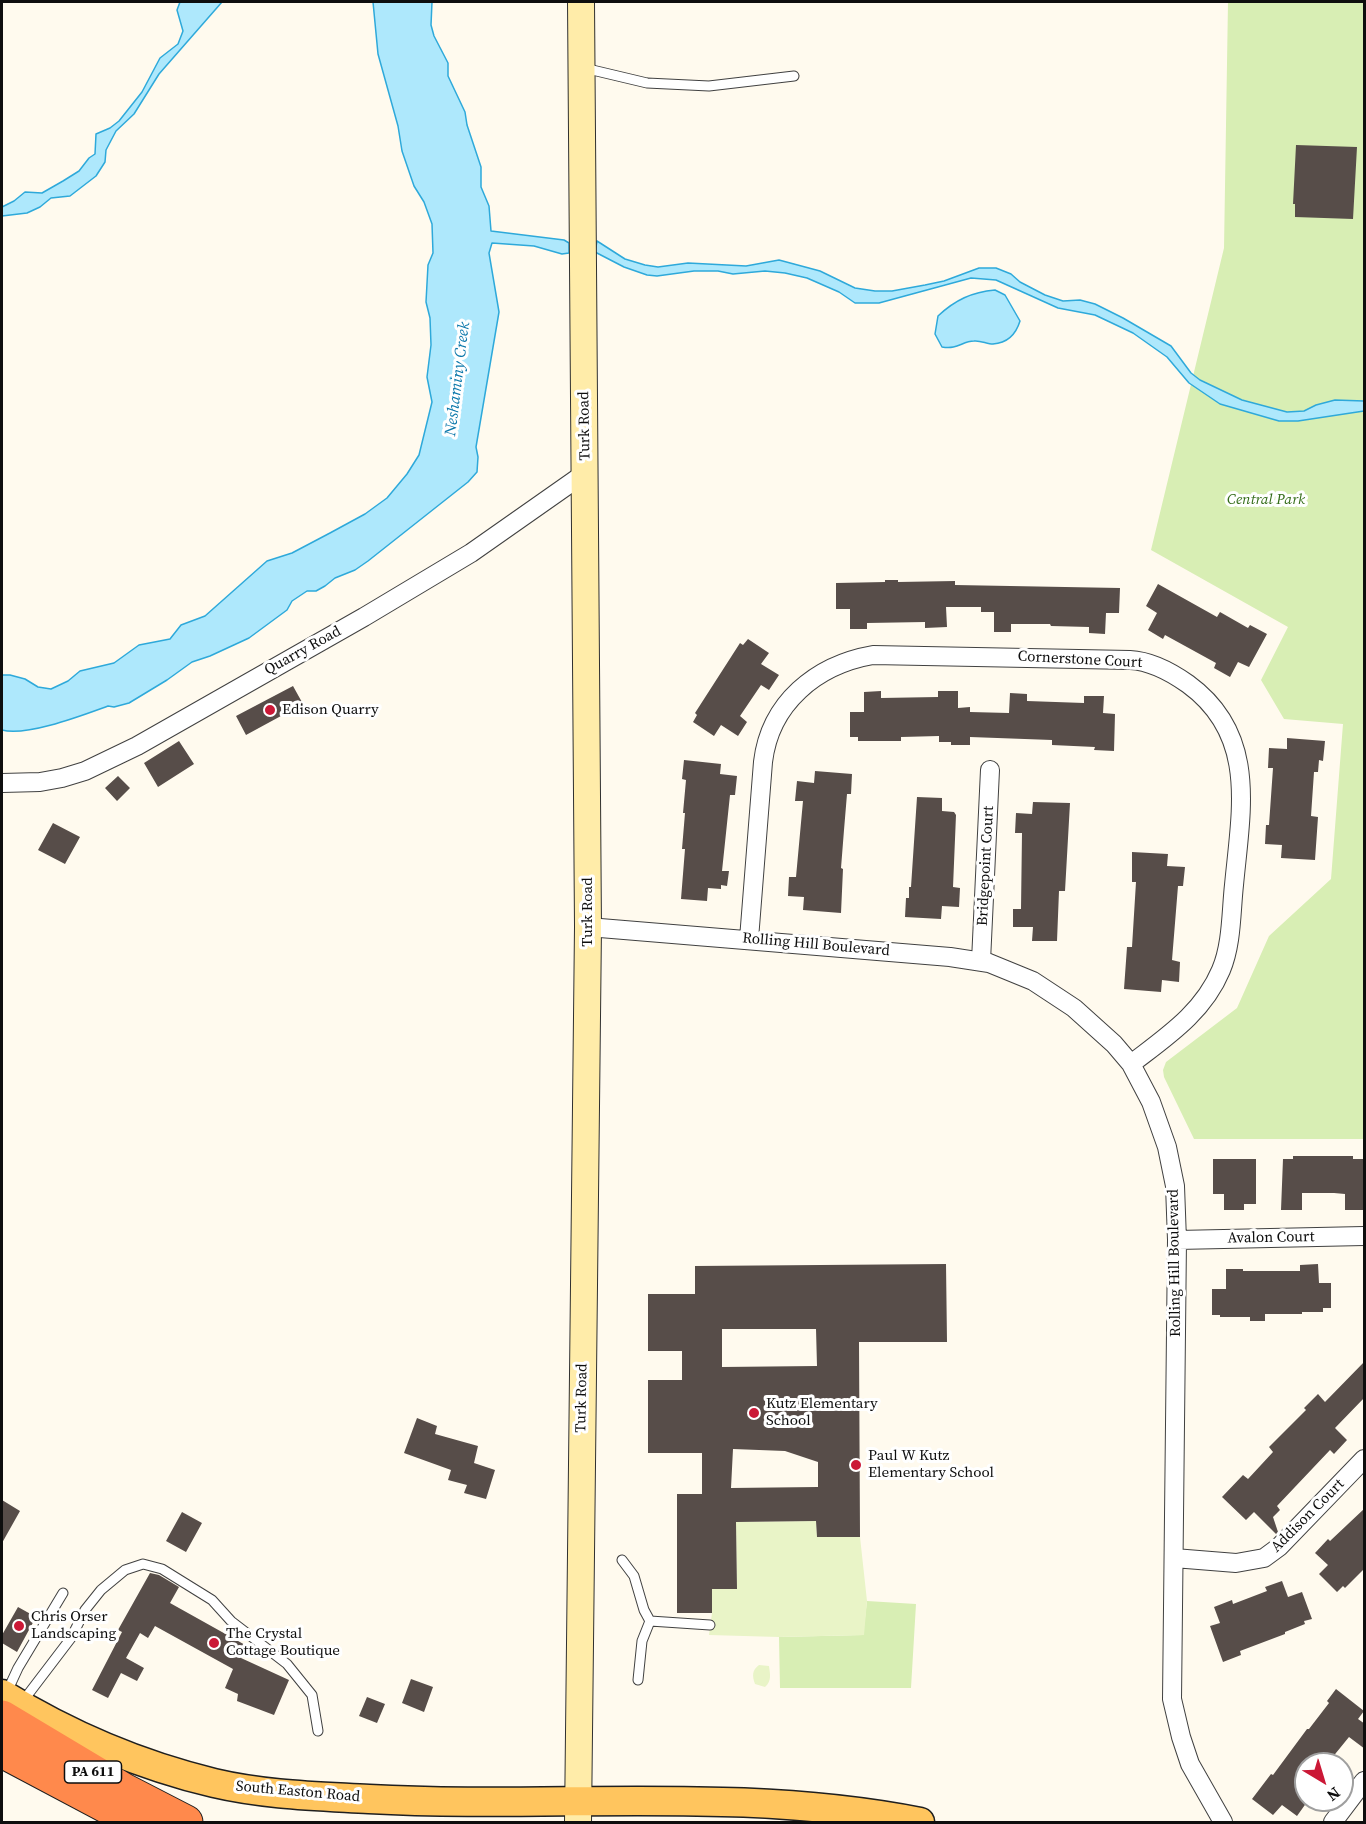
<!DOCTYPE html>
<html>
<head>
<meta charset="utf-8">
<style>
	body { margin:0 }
	#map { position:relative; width:1366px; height:1824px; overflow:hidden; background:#fffaee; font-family:"Source Serif 4",serif }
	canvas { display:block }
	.frame { position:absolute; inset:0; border:3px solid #0e0e0e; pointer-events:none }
	.north { position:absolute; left:1294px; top:1752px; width:60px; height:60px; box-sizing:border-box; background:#fff; border:2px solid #9f9f9f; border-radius:50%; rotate:142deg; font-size:16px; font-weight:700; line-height:24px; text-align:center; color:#0e0e0e }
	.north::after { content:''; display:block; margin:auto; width:21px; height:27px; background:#cb1836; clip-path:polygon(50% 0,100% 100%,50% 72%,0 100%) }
</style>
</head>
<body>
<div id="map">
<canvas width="1366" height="1824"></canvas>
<div class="frame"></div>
<div class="north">N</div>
</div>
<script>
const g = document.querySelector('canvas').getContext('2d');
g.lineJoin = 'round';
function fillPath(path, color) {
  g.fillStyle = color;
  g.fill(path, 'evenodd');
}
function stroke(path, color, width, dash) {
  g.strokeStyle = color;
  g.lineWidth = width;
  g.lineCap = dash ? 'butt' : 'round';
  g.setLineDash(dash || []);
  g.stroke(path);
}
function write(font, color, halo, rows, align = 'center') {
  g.font = font + ' "Source Serif 4",serif';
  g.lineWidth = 6;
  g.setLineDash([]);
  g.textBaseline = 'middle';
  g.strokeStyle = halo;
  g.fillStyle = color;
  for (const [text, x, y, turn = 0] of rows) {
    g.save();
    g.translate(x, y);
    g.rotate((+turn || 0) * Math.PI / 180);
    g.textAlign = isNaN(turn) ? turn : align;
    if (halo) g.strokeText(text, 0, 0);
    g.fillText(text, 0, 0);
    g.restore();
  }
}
fillPath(new Path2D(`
	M1228,2H1364V1139H1194L1164,1077L1163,1070L1166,1062L1237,1008L1269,936L1331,879L1343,724L1284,719L1261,680L1288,627L1151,550L1224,248Z
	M867,1601L916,1604L911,1688H780L779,1637L863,1635Z`), '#d8eeb4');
fillPath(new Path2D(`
	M816,1521L817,1537H860L867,1601L864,1635L779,1637L709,1635L712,1613V1589H737L736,1522Z
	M759,1665L769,1666C770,1674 772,1681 765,1687L755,1684C752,1676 752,1670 759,1665Z`), '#e9f4c7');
const water = new Path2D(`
	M180,2H222L159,74L134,114L116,131L106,150L105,162L96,176L70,196L51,198L40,207L27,213L2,216V207L14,201L25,192L42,193L63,181L79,171L89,158L95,154L96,134L110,128L119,121L142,92L160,58L178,44L183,31L177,10Z
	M373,2H432L431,25L434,36L448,63V76L465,112L467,125L481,167V187L489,206L491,231L564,240L569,243V253L562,254L534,246L492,243L489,253L499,312L476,447L478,457L477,472L468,482L368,561L355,570L335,578L325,586L316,591H307L292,601L287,610L249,638L210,656L192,662L167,680L129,703L114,707L108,706C83,715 26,737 2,730V675H10L25,679L38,687L51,689L68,681L80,671L114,663L139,645L170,639L181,625L205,616L267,561L292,553L330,533L365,514L387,498L407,474L419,455L432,402L427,377L431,345L430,318L426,302L428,265L433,253L432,224L424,202L414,186L402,151L398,126L378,54Z
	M597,241L625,259L645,265L658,267L688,263L746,266L779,260L820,271L855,288L875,291H892L925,285L944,281L979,268H996L1011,274L1020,282L1045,295L1063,301L1080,300L1095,304L1123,318L1171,346L1191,373L1200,380L1242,400L1287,412L1304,411L1316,405L1335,400L1364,401V411L1298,421H1279L1220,404L1189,383L1167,357L1133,333L1095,315L1058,308L996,280L971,278L879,303H855L839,292L807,278L785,273L765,271L733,274L718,271H694L657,276L647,275L624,267L595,252Z
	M995,290L1005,295L1020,321C1016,334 1008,343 993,344C987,344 980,340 974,341C962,341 958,350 942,347L935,334L938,316C955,300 972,292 995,290Z`);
fillPath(water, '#aee8fc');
stroke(water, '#2ea9da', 1.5);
fillPath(new Path2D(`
	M1296,145L1357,147L1353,219L1295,217V204H1293Z
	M885,580H898V582L955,581V585L1120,588L1119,613H1106L1105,634L1089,633V627L1051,626L1050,624H1011V632H994V612H981V607H946L947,627L925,628V622L867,623V629H850V609H836V583L885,582Z
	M1158,584L1217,617L1220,612L1248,628L1250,625L1267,634L1249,667L1238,662L1230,677L1214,668L1216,663L1165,635L1163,639L1148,630L1157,613L1146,606Z
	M748,639L769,653L761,664L779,675L769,690L761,685L740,716L747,722L738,736L721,725L714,736L693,722L697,715L695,713L740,643L743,645Z
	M293,686L303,704L246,735L236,716Z
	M881,691V698L938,697V691H958V708L970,707V712L1009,713L1010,693L1027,694V701L1084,703V696H1104L1103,713L1115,714L1114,751L1094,750L1095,747L1052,745V740L970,737V745H951V742H939V736L901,737V741H858V737H850V712H864V692Z
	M1287,738L1325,741L1323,761L1319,760L1318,772H1314L1311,816L1318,817L1315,860L1281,858L1282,845L1265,844L1266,825H1269L1273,768H1268L1269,748L1287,749Z
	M179,741L194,764L158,787L144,763Z
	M684,760L721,764L720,774L737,776L735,795H730L722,871H729L727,886L721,885V889L708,888L707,901L681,899L685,849H682L685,813H683L686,780L682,779Z
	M815,771L852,774L851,794H847L844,830L841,868L843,869L841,913L803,910L804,897L788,896L789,877H796L803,801H795L797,781L814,783Z
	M118,776L130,788L117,801L105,788Z
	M917,797L942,798V811L954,812L956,815L953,887L960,888L959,907L942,906L941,919L905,917L906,898H909V887H911Z
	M1033,802L1070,803L1065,891H1059L1057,941H1032L1033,927H1013V909H1021L1022,833H1015L1016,813L1032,814Z
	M53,823L80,837L65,864L38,850Z
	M1132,852L1168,854L1167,866L1185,867L1183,886H1178L1172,960L1180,962L1179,982L1162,980L1161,992L1124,989L1127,947H1132L1136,882H1132Z
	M1293,1156H1353V1159H1365V1210H1345V1194L1334,1193H1302V1210H1281L1283,1159H1293Z
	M1213,1159H1256V1204H1244V1210H1224V1194H1213Z
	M946,1264L947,1342H859L860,1537H817L816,1521L736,1522L737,1589H712V1613H677V1494H702V1453H648V1380H682V1351H648V1294H695V1266ZM722,1329H816L817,1366L722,1367ZM733,1449L785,1451L818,1462V1487L731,1488Z
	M1318,1264L1319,1283H1331V1308H1323V1312H1302V1314H1265V1321H1250V1317H1220V1315H1212V1289H1226V1269H1243V1271H1300V1265Z
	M1365,1361V1397L1335,1428L1347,1440L1334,1454L1330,1450L1277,1506L1280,1510L1273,1517L1278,1532L1276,1534L1254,1512L1246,1520L1222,1497L1243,1475L1248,1479L1273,1452L1269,1447L1306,1410L1304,1408L1318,1394L1325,1402Z
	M417,1418L437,1426L435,1434L478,1446L474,1463L495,1470L486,1499L464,1493L467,1485L448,1480L451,1470L404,1453Z
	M2,1500L20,1511L2,1543Z
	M1365,1508V1568L1345,1588L1343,1586L1337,1592L1319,1574L1328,1565L1315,1553L1328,1539L1330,1541Z
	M182,1512L202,1523L186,1552L166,1541Z
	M150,1573L159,1575L179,1587L170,1603L247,1646L241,1658L289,1680L274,1715L237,1701L238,1694L225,1688L233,1669L155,1626L148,1638L140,1633L126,1658L144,1668L137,1681L121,1673L108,1698L92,1690L122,1632L118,1630Z
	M1282,1581L1288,1597L1302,1592L1312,1619L1304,1621L1305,1624L1285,1632V1634L1240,1651L1241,1655L1223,1662L1210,1626L1220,1623L1214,1607L1232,1600L1233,1604L1267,1591L1265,1587Z
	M18,1607L36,1617L17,1652L2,1643V1635Z
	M411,1679L433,1687L424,1712L402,1703Z
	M1336,1689L1364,1711L1358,1719L1365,1724V1749L1349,1737L1327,1764H1306V1798L1304,1800L1307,1802L1297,1816L1282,1805L1273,1815L1252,1799L1271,1774L1273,1775L1307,1729H1309L1329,1703L1327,1701Z
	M367,1697L385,1704L377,1723L359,1716Z`), '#574d49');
const lane = new Path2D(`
	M584,68L647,83L709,86L794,76
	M622,1560L634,1576L644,1610L650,1621L710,1625
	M638,1680L642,1641L650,1621
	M6,1694L18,1668L63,1593
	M23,1701L71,1638L85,1610L101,1590L125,1570L143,1564L162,1569L212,1600L231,1621L287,1664L312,1695L318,1731`);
const street = new Path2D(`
	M2,783L40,782L62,778L85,771L137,746L364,617L471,553L585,473
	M588,927L950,957L989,963L1033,981L1074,1008L1114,1044L1131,1064L1151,1102L1167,1147L1175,1186L1177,1240L1172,1699L1181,1737L1190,1764L1223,1822
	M749,939L763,762C770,703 816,665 873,655L1130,660C1151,661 1171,672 1188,684C1258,735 1241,810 1234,885C1231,912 1232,944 1221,970C1203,1013 1166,1037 1131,1064
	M981,961L990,770
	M1177,1240L1364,1236
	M1174,1558L1236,1563L1264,1558L1279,1547L1364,1459
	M1333,1822L1364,1781`);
const secondary = new Path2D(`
	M578,1822L588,927L581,2`);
const primary = new Path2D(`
	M2,1694C67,1734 139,1765 214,1783C265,1795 317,1796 369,1799C552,1809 738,1786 920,1822`);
const highway = new Path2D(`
	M2,1717L124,1790L186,1822
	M2,1751L136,1822`);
stroke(lane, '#414141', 11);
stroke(street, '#414141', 20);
stroke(secondary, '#303030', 28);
stroke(primary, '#1f1f1f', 31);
stroke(highway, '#1f1f1f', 35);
stroke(lane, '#fff', 9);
stroke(street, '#fff', 18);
stroke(secondary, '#ffeca9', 26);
stroke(primary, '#ffc55e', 28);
stroke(highway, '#ff894c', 33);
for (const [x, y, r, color] of [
	[270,710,6,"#cb1836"],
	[754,1413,6,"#cb1836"],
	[856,1465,6,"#cb1836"],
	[19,1626,6,"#cb1836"],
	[214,1643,6,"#cb1836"]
]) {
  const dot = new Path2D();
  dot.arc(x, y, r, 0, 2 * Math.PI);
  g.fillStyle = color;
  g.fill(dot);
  stroke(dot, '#fff', 2);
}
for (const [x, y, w] of [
	[93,1772,57]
]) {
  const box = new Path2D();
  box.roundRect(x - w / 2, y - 11, w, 22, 4.5);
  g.fillStyle = '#fff';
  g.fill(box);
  stroke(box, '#0e0e0e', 1.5);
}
write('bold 14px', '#0e0e0e', null, [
	["PA 611",93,1772]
]);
write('15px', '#0e0e0e', '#fff', [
	["Turk Road",585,426,-91],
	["Quarry Road",303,651,-29],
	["Cornerstone Court",1080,660,3],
	["Bridgepoint Court",986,866,-87],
	["Turk Road",588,912,-90],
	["Rolling Hill Boulevard",816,945,5],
	["Avalon Court",1271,1238,-1],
	["Rolling Hill Boulevard",1175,1263,-91],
	["Turk Road",582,1398,-89],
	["Addison Court",1308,1516,-45],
	["South Easton Road",298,1792,5]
]);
write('italic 15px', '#336c18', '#fff', [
	["Central Park",1266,500]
]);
write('15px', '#0e0e0e', '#fff', [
	["Edison Quarry",282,710],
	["Kutz Elementary",766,1404],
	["School",766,1421],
	["Paul W Kutz",868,1456],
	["Elementary School",868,1473],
	["Chris Orser",31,1617],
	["Landscaping",31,1634],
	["The Crystal",226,1634],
	["Cottage Boutique",226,1651]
], 'left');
write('italic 16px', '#0b78ab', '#fff', [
	["Neshaminy Creek",458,379,-83]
]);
</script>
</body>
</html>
